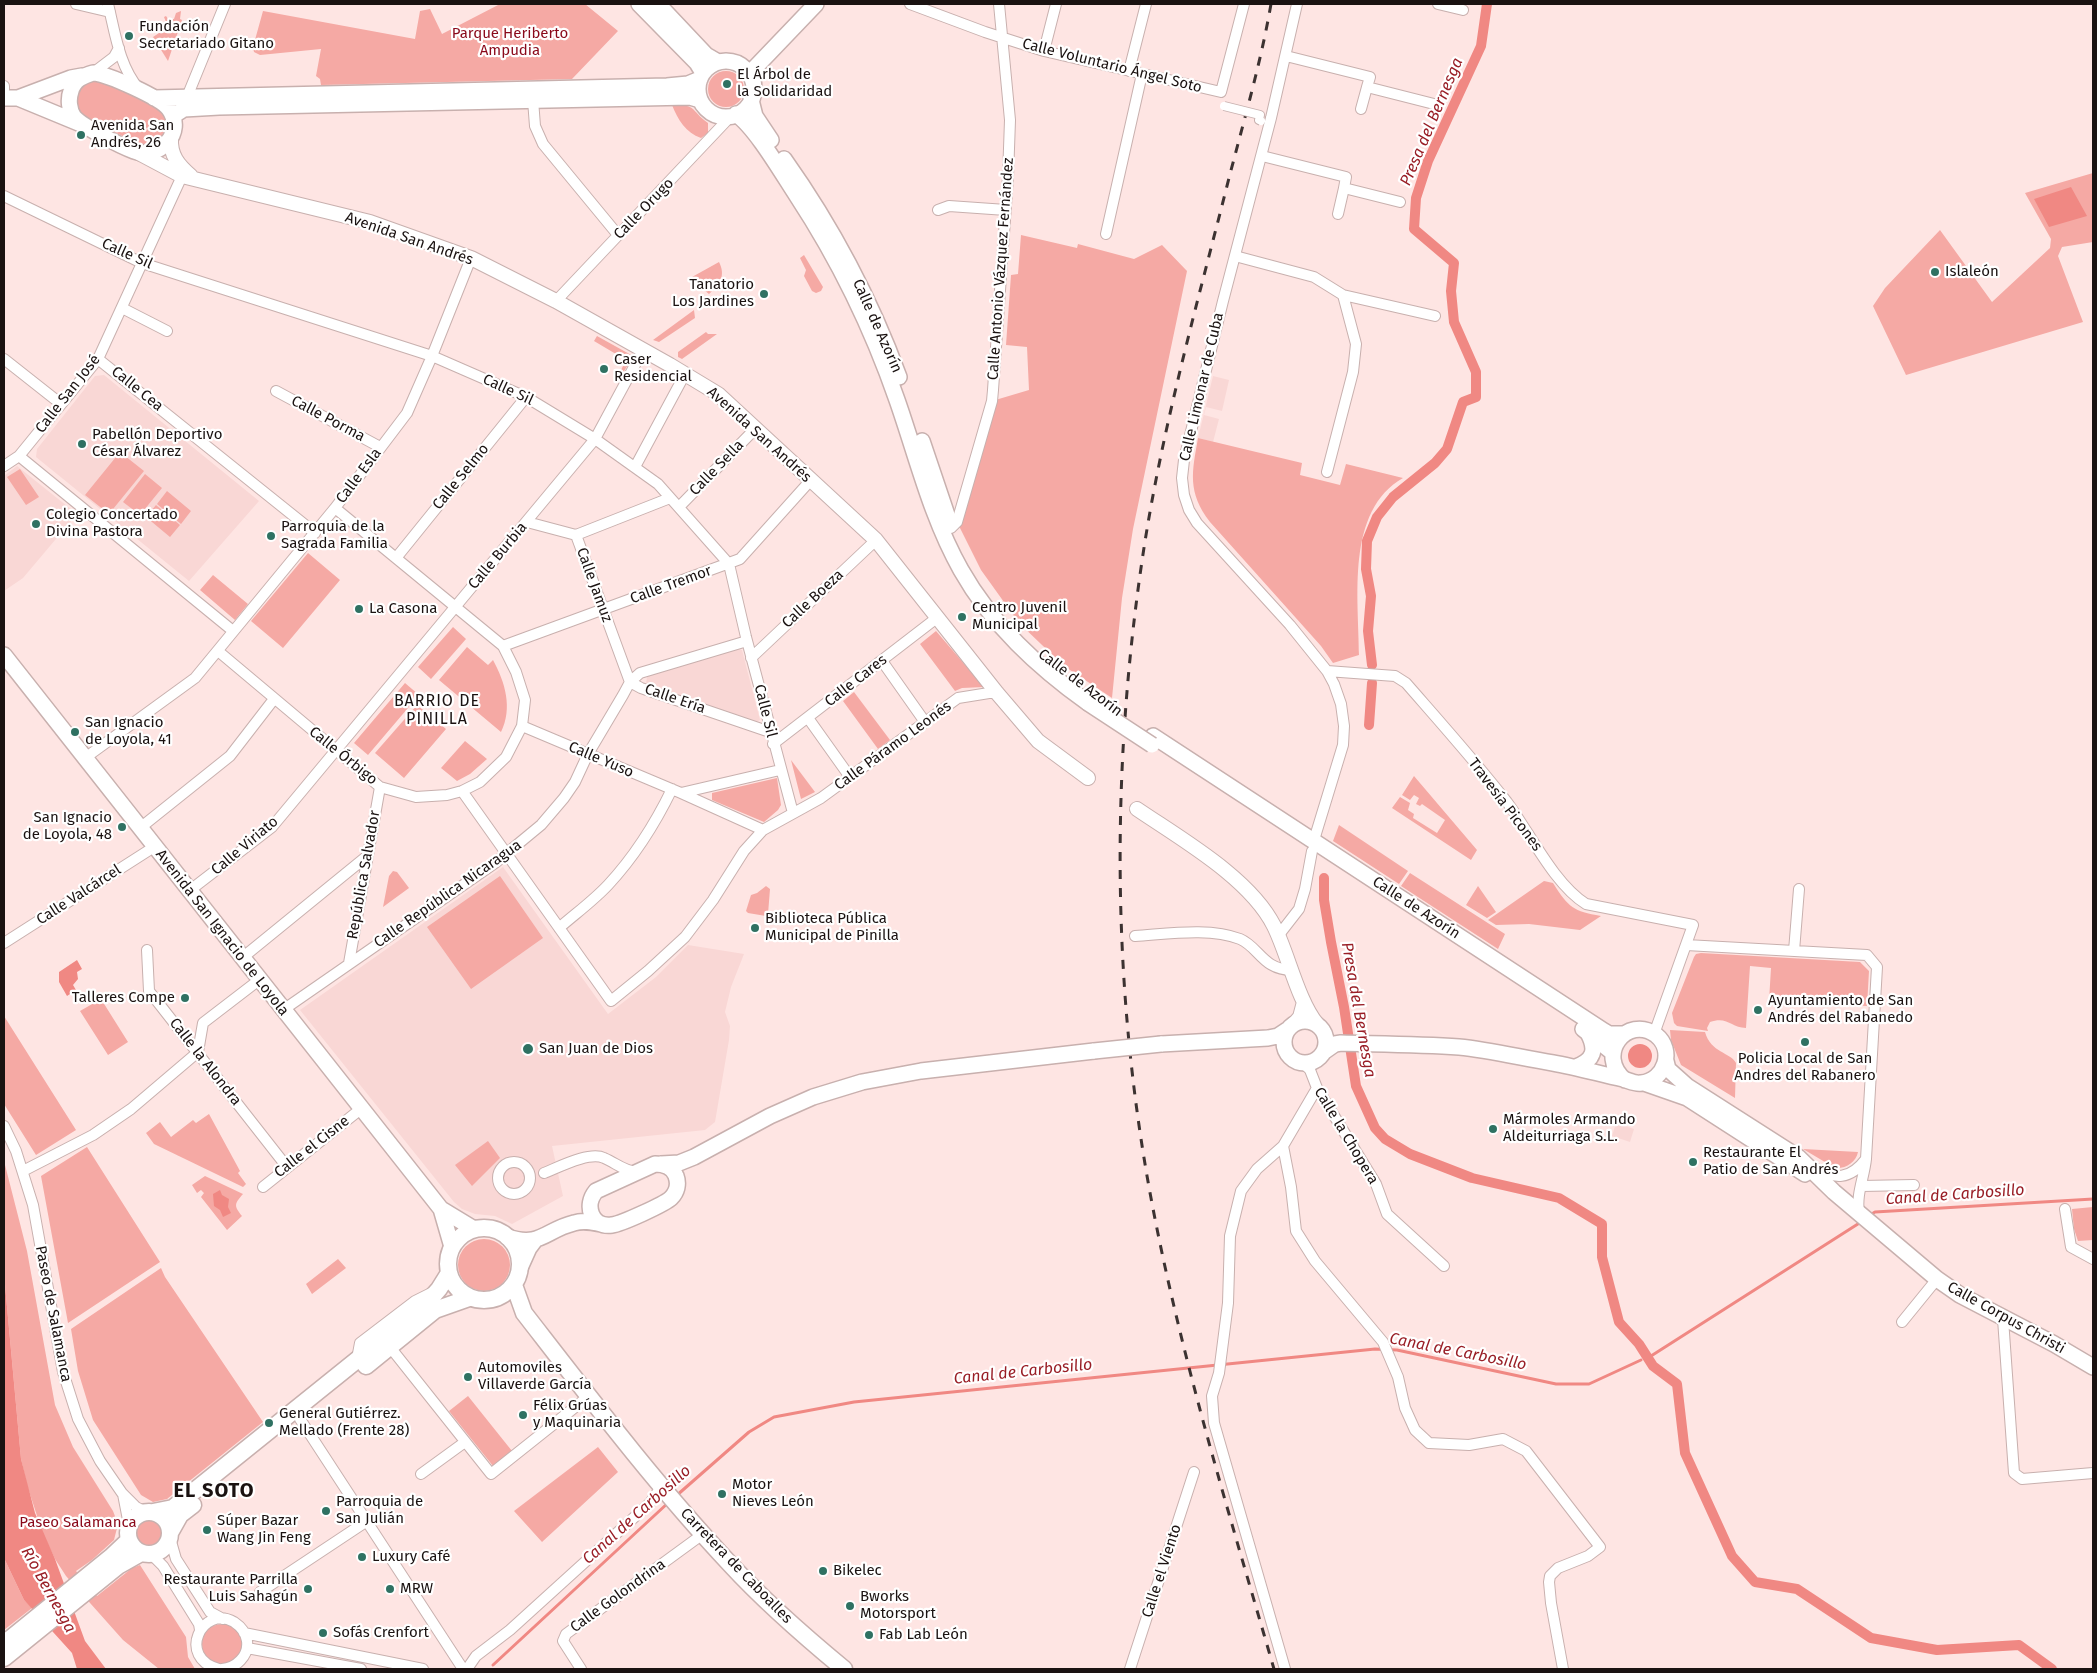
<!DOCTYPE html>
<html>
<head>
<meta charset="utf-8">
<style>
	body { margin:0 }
	#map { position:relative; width:2097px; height:1673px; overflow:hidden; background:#fee5e3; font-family:"Fira Sans",sans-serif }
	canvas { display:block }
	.frame { position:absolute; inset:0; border:5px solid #1a1211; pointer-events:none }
</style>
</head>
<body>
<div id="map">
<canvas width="2097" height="1673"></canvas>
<div class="frame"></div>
</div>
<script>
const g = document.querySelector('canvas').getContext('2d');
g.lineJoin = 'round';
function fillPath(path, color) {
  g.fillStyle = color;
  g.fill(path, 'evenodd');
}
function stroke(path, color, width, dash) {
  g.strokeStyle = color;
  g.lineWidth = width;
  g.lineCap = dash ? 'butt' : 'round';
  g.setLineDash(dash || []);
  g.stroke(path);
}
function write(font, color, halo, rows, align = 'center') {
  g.font = font + ' "Fira Sans",sans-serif';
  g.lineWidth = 4.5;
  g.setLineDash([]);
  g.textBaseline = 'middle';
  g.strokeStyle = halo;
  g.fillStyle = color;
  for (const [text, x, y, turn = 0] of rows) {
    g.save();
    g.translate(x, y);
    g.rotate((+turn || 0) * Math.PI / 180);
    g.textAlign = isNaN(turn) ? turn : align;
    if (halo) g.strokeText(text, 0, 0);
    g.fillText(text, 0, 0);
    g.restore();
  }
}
fillPath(new Path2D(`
	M104,375L259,501L189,581L36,457L37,449L95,376Z
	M1213,376L1229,380L1222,411L1206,407L1204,415L1219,419L1213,442L1198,438Z
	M17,466L77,514L23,578L4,591V476Z
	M738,649L742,650L760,720L756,722L646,685L647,676Z
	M503,867L608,1014L656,977L688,945L744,954L731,987L725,1012L730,1026L729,1040L715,1122L705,1130L552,1146L563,1196L512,1224L495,1216L475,1214L462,1209L454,1202L300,1010Z
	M1616,1123L1634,1129L1630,1142L1612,1136Z`), '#f9d7d5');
fillPath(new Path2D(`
	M500,4H585L618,31L572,79L321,85L320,79L316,76L321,49L260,55L254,52L253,47L263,11L415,39L420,11L430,9L442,34Z
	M181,11L180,19L182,20L168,61L153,37L168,27L164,17L166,16L168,19H174L176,13Z
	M708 89a18 18 0 1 1 36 0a18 18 0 1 1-36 0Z
	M95,81C109,83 149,100 159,109C166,115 169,125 165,133C160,143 153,145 143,146L83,117C73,102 75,85 95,81Z
	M672,105C698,105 689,109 708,123V133L701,138C686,133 678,120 672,105Z
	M2093,173V242L2062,247L2058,256L2083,322L1906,375L1873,306L1885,288L1940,230L1992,302L2050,248L2051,239L2025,193Z
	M1021,235L1077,248L1078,244L1134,259L1162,245L1187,271L1133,529L1122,598L1112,698L1064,666L1019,623L981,570L957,522L992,401L1029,390L1027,347L1006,345L1011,275L1018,274Z
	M804,255L823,287L821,291L816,293L812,291L804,276L806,270L800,258Z
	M719,262C726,276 720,284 709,294L695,283L692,277Z
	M694,310L695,318L659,342L653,340Z
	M706,332L708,334H717L682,359L678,357V352Z
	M597,336L633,356L623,373L620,372L626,360L594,341Z
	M1198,438L1302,463L1300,475L1340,485L1346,464L1403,478C1345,511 1359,599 1359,655L1333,663L1321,646L1210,522C1187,492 1192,472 1198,438Z
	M120,452L144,471L109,514L85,495Z
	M20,469L39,497L26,505L7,477Z
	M145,474L162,488L140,515L123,502Z
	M167,491L191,511L181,524L157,504Z
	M156,505L180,525L170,537L146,517Z
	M308,553L340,580L283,648L251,621Z
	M213,575L248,604L235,620L200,590Z
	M453,627L466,639L431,679L418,667Z
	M936,631L984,687L962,688L955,691L920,644Z
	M467,647L488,665L493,660C505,682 513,708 501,732L439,680Z
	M405,683L419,695L368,755L354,743Z
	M854,692L890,740L878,749L843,701Z
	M417,705L446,729L404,778L375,753Z
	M465,741L487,759L470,774L457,781L441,768Z
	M791,760L815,792L801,799Z
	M1414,776L1477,850L1471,860L1392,808L1400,797L1410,803L1408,810L1414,814L1413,818L1437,833L1445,820L1422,804L1420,806L1416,804L1419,798L1414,795L1410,800L1402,795Z
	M777,778L781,805L778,810L764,822L712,800V793Z
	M1339,825L1408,871L1399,884L1333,841Z
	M393,871L397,872L409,888L383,907L389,876Z
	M1410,873L1505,934L1498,949L1401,886Z
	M500,876L543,938L471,989L427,927Z
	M1544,881L1553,883C1569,908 1573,911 1601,916L1580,930L1529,924L1496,925L1488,920Z
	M766,886L770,889L768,914L766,916L748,913L746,911L751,895L757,893Z
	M1478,886L1496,912L1487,918L1466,905Z
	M1701,953L1860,962L1869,971L1867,1006L1769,1001L1771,968L1750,966L1746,1028C1731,1028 1728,1016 1710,1022L1707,1028L1708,1031L1677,1026L1674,1023L1672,1013L1694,957L1696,954Z
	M101,999L128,1042L108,1055L80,1011Z
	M4,1016L76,1130L36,1155L4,1104Z
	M1670,1030L1705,1032C1711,1053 1730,1052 1736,1063L1735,1098L1681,1065L1671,1040Z
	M209,1114L240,1171L238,1173L246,1184L243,1187L154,1144L146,1133L160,1122L171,1137L193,1120L196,1123Z
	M488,1141L500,1158L472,1186L455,1165Z
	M87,1147L160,1262L68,1323L41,1176Z
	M1803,1149L1858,1152C1856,1162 1846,1169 1835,1168Z
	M4,1161L27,1251L55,1405L73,1447L113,1511L118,1524L114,1540L92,1560L76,1571L97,1596L132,1568L140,1565L186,1637L188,1657L195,1669H159L123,1640L66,1576L55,1559L43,1534L27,1485L21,1459L4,1274Z
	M205,1176L243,1194C234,1204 234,1206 242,1216L227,1230L201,1197L204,1193L201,1190L197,1193L192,1185Z
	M2093,1207V1240L2078,1241L2074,1229L2072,1209Z
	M458 1265a26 26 0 1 1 52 0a26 26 0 1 1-52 0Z
	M338,1259L346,1268L312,1294L306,1284Z
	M161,1268L165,1277L263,1422L167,1499L153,1502L141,1495L93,1420L78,1371L71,1329Z
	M468,1396L512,1451L493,1466L449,1411Z
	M598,1447L618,1472L542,1542L514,1511Z
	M134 1533a15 15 0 1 1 30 0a15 15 0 1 1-30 0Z
	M4,1558L24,1600L32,1608L4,1630Z
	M202 1644a20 20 0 1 1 40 0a20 20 0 1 1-40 0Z`), '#f5a9a4');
fillPath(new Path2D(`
	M2071,187L2087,216L2049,227L2034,199Z
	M77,960L82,969L77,972L78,979L73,985L76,990L67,996L59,982V972Z
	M1628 1056a12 12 0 1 1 24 0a12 12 0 1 1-24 0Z
	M220,1190L222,1195L229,1199L228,1207L231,1213L223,1217L220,1210L214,1206L213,1194Z
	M4,1274L21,1459L35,1513L55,1559L85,1641L106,1669H77L72,1653L24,1600L4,1558Z`), '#f08883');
stroke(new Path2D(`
	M1870,1215L1875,1212L2093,1199
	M1651,1356L1861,1222
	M676,1496L749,1432L774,1417L854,1402L1375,1349L1397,1350L1556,1384H1589L1641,1360
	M493,1665L669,1502`), '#f08883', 3);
stroke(new Path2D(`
	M1372,665L1368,631L1371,596L1366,569L1367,541L1377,517L1393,497L1435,463L1447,449L1463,402L1476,397V372L1454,322L1451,291L1454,263L1414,229L1416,198L1428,161L1481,46L1487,4
	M1369,725L1372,683
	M1324,878V900L1331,942L1344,1007L1356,1086L1375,1128L1385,1139L1410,1154L1472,1178L1559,1198L1602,1224V1257L1619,1322L1639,1344L1653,1366L1677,1384L1685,1453L1732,1556L1755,1582L1797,1589L1871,1638L1937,1650L2019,1645L2052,1669`), '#f08883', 10);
const minor = new Path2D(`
	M76,4L110,12
	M108,4C115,32 119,66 139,89
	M910,4L985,32L1044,51L1221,92L1244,4
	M1297,4L1271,118L1223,301L1184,460L1182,478L1184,495L1189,510L1197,523L1290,625L1327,671L1334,684L1341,704L1344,726L1343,745L1314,840
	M1438,4L1463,10
	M1044,51L1056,4
	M1286,56L1370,77L1367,87L1434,104
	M1129,71L1146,4
	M93,73L114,57L119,48
	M4,86V90
	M187,97L225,4
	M533,100L535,126L543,144L618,235
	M1361,109L1367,87
	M1262,156L1346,177L1344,188L1400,202
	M4,196L142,263L432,356L526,397L595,439L658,484L729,564L746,637L793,813
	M938,210L949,206L1006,210
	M1338,214L1344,188
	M1106,234L1142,74
	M1235,256L1314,277L1343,295L1435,316
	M556,301L731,116
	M122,308L167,331
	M4,359L61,404
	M98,359L315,533
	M276,391L380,447
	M19,456L233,631
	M4,466L19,456L98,359L182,176
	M635,467L685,374
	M1327,472L1353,372L1356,344L1343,295
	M679,507L755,429
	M527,522L576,535L630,682
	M951,528L957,522L992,401L993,390L1008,177L1010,120L999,4
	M576,535L670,498
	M396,558L526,397
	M503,646L740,559L810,481
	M218,651L380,787L416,797L447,795L462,791L480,782L506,757L522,726L525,700L516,672L503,646L335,508
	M751,658L876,540
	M882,661L925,722
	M1327,671L1395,676L1406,683C1440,722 1475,761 1507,802C1530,833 1554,884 1586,904L1693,925L1654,1034
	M630,682L641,688L770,732
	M808,718L850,777
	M522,726L681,793L763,830
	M773,744L938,617
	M85,758L195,678L335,508L407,413L432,356L471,258
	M462,791L611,1001L648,971L685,937L713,900L744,851L763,830L821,798L958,698L989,693H997
	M681,793L780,770
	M140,828L230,756L274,699
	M189,891L272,827L595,439L643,350
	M559,928C575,914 593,901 608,885C634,857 655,824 672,789
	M1135,936C1167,934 1210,927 1240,939C1259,947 1263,970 1292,970
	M1278,936L1299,909L1305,889L1312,851
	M4,943L154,847
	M1686,945L1867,955L1877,967L1866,1159C1864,1178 1856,1194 1859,1213
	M147,950L149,991L287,1167
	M1794,951L1799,889
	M242,958L366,857
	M349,963L380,787
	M283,1010L495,863L541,825L564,798L575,782L588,754L623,695L630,682L640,673L747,641
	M1303,1063L1310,1070L1317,1088L1376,1184L1387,1214L1444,1266
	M4,1126L16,1151L33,1205L63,1372L78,1419L100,1461L122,1493L136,1507L146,1512
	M1283,1146L1291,1187L1296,1231L1315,1261L1383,1342L1398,1377L1405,1408L1415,1430L1429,1443L1469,1445L1503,1439L1526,1451L1600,1547L1588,1556L1558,1568L1550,1576L1549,1582L1551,1603L1563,1669
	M498 1178a16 16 0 1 1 32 0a16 16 0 1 1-32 0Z
	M1813,1167C1835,1180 1850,1180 1866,1159
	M23,1171L93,1135L131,1109L198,1052L203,1023L259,980
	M544,1173C559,1167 590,1151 604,1158C616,1163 622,1170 636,1172
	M1861,1186L1914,1185
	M263,1187L362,1108
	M2065,1209L2071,1247L2093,1259
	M2003,1319L2014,1473L2022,1479L2093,1473
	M1902,1322L1937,1279
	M390,1347L491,1474L589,1396
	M357,1359L360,1343L415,1301L431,1293
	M300,1419L463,1669
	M421,1474L465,1442
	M123,1494L129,1525
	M170,1538L176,1559L210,1612L223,1619
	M152,1555L163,1566L199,1624L200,1630
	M260,1592L367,1521
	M244,1633L423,1669
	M247,1648L361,1669
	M219,1669C176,1658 202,1604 234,1622C240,1626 246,1633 247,1641C249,1656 236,1668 222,1669
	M467,1669L476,1656L510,1630L650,1503L662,1486
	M581,1669L563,1641L566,1634L703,1534
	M1130,1669L1194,1472
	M1285,1669L1214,1423L1212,1396L1219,1373L1228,1303L1230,1236L1241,1191L1257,1169L1283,1146L1317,1088`);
const tertiary = new Path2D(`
	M171,138C170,155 178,165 191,176
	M135,151L182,176L370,222L471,258L556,301L670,365L718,394L876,540L997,693L1038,741L1088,778
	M1137,809C1181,839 1250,878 1274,926C1288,954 1298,1001 1317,1024
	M1294,1024L1300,1017L1304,1002`);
const secondary = new Path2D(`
	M639,4L697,63L703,73
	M658,4L706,55L718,62
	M698 89a28 28 0 1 1 56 0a28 28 0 1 1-56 0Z
	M93,73C108,74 161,98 169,109C186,133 159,160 134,151C121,146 83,127 74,117C69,110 68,99 71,91C74,80 83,76 93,73Z
	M749,74L816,4
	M4,98H18L81,124
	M18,98L71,78L82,76
	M154,98L667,86L688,84L700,79
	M751,100L755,116L771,140
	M736,114C756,128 783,175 797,196C839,260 872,328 897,400C917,457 931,517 961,570C992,625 1038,667 1088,703
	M173,116L184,109L219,107L690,97L700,100
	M784,159C833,228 870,298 899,377
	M922,441L949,521
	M4,655L441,1209L452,1247
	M1153,736L1604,1031L1609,1034H1624
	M1284 1042a21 21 0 1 1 42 0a21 21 0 1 1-42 0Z
	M1583,1029L1613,1053
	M1161,1044L1268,1038L1278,1036L1287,1030
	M1325,1051L1335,1044L1341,1043C1380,1044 1420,1044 1459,1047C1490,1050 1522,1058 1553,1063C1576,1067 1600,1074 1623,1079C1630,1081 1635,1084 1641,1083C1665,1081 1675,1050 1656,1035C1627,1014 1595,1055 1625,1080
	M1666,1061L1668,1069L1687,1086L1798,1157L1834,1192L1937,1279L1960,1295L2054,1344L2093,1367
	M1576,1067C1594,1060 1597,1050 1588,1033
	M1644,1083L1687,1098L1805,1174
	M655,1164C664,1164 673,1167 676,1176C679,1184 677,1192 671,1198C665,1204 621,1224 612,1225C591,1228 584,1205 596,1191Z
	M661,1164L679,1163L694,1157L770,1116L813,1097L862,1082L921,1071L1094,1051
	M441,1209L474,1229
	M507,1237C541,1248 545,1230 574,1223C583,1220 592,1222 601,1224
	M520,1268L529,1248L535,1240`);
const primary = new Path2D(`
	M448 1264a36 36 0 1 1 72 0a36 36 0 1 1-72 0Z
	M514,1285L524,1313C590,1398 656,1485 730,1564C765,1602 804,1636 844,1669
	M366,1366L435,1310L469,1298
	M128 1533a21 21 0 1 1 42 0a21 21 0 1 1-42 0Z
	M153,1512L173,1508L424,1306L439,1289L449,1273
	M171,1531L180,1515L193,1505
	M4,1641L10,1639L111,1557L129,1540
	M4,1658L118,1566L141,1553`);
stroke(minor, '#c8b0ae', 12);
stroke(tertiary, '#c8b0ae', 16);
stroke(secondary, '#c8b0ae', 18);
stroke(primary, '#c8b0ae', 19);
stroke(minor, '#fff', 10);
stroke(tertiary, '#fff', 14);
stroke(secondary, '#fff', 15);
stroke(primary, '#fff', 16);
stroke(new Path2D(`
	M1271,4C1261,62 1244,120 1229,178C1197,305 1161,431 1142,561C1111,772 1112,989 1151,1198C1181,1358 1229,1513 1274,1669`), '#3c3231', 3, [9, 9]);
const pedestrianBridge = new Path2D(`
	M1224,106L1260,115L1259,120L1261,121`);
const secondaryBridge = new Path2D(`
	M1088,703L1152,745
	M1094,1051L1161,1044`);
stroke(pedestrianBridge, '#c8b0ae', 10, []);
stroke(secondaryBridge, '#c8b0ae', 18, []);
stroke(pedestrianBridge, '#fff', 8);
stroke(secondaryBridge, '#fff', 15);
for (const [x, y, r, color] of [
	[129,36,5,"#2f7162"],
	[727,84,5,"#2f7162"],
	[81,135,5,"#2f7162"],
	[1935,272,5,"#2f7162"],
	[764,294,5,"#2f7162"],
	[604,369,5,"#2f7162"],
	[82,444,5,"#2f7162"],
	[36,524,5,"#2f7162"],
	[271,536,5,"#2f7162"],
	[359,609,5,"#2f7162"],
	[962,617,5,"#2f7162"],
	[75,732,5,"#2f7162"],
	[122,827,5,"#2f7162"],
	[755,928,5,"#2f7162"],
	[185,998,5,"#2f7162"],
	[1758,1010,5,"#2f7162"],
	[1805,1042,5,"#2f7162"],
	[528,1049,6,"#2f7162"],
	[1493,1129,5,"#2f7162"],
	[1693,1162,5,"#2f7162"],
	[468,1377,5,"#2f7162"],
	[523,1415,5,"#2f7162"],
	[269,1423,5,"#2f7162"],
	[722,1494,5,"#2f7162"],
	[326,1511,5,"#2f7162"],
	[207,1530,5,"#2f7162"],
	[362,1557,5,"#2f7162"],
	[823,1571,5,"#2f7162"],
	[308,1589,5,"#2f7162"],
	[390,1589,5,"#2f7162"],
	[850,1606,5,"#2f7162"],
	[323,1633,5,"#2f7162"],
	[869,1635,5,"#2f7162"]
]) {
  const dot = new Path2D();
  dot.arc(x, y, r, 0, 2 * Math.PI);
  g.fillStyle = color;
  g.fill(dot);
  stroke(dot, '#fff', 2);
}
write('15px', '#1a1211', '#fff', [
	["Fundación",139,27],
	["Secretariado Gitano",139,44],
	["El Árbol de",737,75],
	["la Solidaridad",737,92],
	["Avenida San",91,126],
	["Andrés, 26",91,143],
	["Islaleón",1945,272],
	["Tanatorio",754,285,"right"],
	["Los Jardines",754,302,"right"],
	["Caser",614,360],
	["Residencial",614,377],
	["Pabellón Deportivo",92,435],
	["César Álvarez",92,452],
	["Colegio Concertado",46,515],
	["Divina Pastora",46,532],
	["Parroquia de la",281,527],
	["Sagrada Familia",281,544],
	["Centro Juvenil",972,608],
	["Municipal",972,625],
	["La Casona",369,609],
	["San Ignacio",85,723],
	["de Loyola, 41",85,740],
	["San Ignacio",112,818,"right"],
	["de Loyola, 48",112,835,"right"],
	["Biblioteca Pública",765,919],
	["Municipal de Pinilla",765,936],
	["Talleres Compe",175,998,"right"],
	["Ayuntamiento de San",1768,1001],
	["Andrés del Rabanedo",1768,1018],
	["San Juan de Dios",539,1049],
	["Policia Local de San",1805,1059,"center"],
	["Andres del Rabanero",1805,1076,"center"],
	["Mármoles Armando",1503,1120],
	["Aldeiturriaga S.L.",1503,1137],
	["Restaurante El",1703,1153],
	["Patio de San Andrés",1703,1170],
	["Automoviles",478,1368],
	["Villaverde García",478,1385],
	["Félix Grúas",533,1406],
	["y Maquinaria",533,1423],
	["General Gutiérrez.",279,1414],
	["Mellado (Frente 28)",279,1431],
	["Motor",732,1485],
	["Nieves León",732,1502],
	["Parroquia de",336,1502],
	["San Julián",336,1519],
	["Súper Bazar",217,1521],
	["Wang Jin Feng",217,1538],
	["Luxury Café",372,1557],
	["Bikelec",833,1571],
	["Restaurante Parrilla",298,1580,"right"],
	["Luis Sahagún",298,1597,"right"],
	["MRW",400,1589],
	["Bworks",860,1597],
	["Motorsport",860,1614],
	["Sofás Crenfort",333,1633],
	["Fab Lab León",879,1635]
], 'left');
write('15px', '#8a091a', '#fff', [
	["Parque Heriberto",510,34],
	["Ampudia",510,51],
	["Paseo Salamanca",78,1523]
]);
write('15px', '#1a1211', '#fff', [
	["Calle Voluntario Ángel Soto",1112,66,14],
	["Calle Orugo",644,209,-46],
	["Avenida San Andrés",409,239,19],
	["Calle Sil",127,254,24],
	["Calle Antonio Vázquez Fernández",1001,269,-86],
	["Calle de Azorín",877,326,66],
	["Calle Limonar de Cuba",1202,387,-77],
	["Calle Cea",137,389,39],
	["Calle Sil",508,390,25],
	["Calle San José",68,394,-52],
	["Calle Porma",328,419,28],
	["Avenida San Andrés",759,435,42],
	["Calle Sella",717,468,-46],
	["Calle Esla",359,476,-53],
	["Calle Selmo",461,477,-51],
	["Calle Burbia",498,556,-50],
	["Calle Jamuz",594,585,70],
	["Calle Tremor",671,585,-20],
	["Calle Boeza",813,599,-43],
	["Calle Cares",856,681,-38],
	["Calle de Azorín",1080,683,37],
	["Calle Ería",675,699,19],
	["Calle Sil",765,711,76],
	["Calle Páramo Leonés",893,746,-36],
	["Calle Órbigo",343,756,39],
	["Calle Yuso",601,760,23],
	["Travesía Picones",1505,805,53],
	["Calle Viriato",245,846,-40],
	["República Salvador",364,875,-80],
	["Calle República Nicaragua",448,894,-35],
	["Calle Valcárcel",79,895,-33],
	["Calle de Azorín",1416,908,33],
	["Avenida San Ignacio de Loyola",222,933,52],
	["Calle la Alondra",205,1062,52],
	["Calle la Chopera",1346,1136,59],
	["Calle el Cisne",312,1147,-38],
	["Paseo de Salamanca",53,1314,79],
	["Calle Corpus Christi",2006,1318,29],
	["Carretera de Caboalles",736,1566,46],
	["Calle el Viento",1162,1571,-72],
	["Calle Golondrina",618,1596,-36]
]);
write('italic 16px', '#991e26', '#fff', [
	["Presa del Bernesga",1432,122,-67],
	["Presa del Bernesga",1358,1010,80],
	["Canal de Carbosillo",1955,1195,-4],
	["Canal de Carbosillo",1458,1352,11],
	["Canal de Carbosillo",1023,1372,-6],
	["Canal de Carbosillo",637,1515,-42],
	["Río Bernesga",48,1590,61]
]);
g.letterSpacing = '1px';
write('16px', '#1a1211', '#fff', [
	["BARRIO DE",437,702],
	["PINILLA",437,720]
]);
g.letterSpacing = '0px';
g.letterSpacing = '1px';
write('bold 20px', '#1a1211', '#fff', [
	["EL SOTO",214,1491]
]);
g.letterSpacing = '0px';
</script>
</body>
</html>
